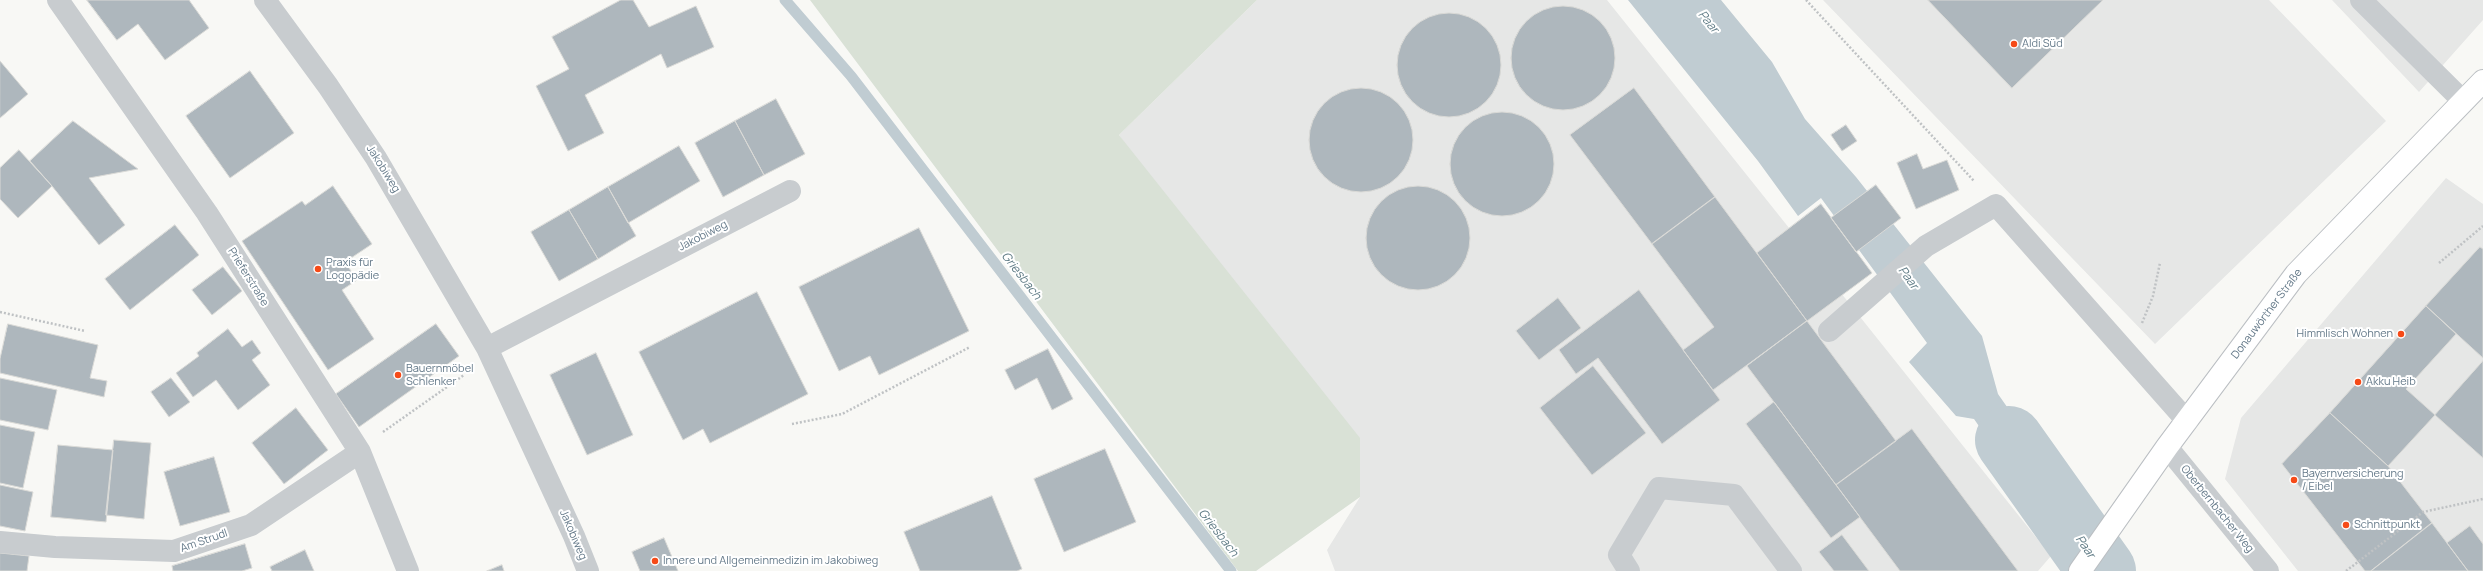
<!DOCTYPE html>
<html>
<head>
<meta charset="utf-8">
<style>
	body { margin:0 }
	canvas { display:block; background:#f8f8f5 }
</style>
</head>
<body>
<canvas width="2483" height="571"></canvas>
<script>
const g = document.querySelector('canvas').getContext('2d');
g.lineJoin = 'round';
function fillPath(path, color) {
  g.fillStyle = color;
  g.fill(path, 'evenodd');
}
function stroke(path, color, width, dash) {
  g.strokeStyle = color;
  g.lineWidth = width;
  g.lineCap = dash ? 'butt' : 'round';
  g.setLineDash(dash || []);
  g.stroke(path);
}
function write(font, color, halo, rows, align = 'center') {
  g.font = font + ' Manrope,sans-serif';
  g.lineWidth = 4;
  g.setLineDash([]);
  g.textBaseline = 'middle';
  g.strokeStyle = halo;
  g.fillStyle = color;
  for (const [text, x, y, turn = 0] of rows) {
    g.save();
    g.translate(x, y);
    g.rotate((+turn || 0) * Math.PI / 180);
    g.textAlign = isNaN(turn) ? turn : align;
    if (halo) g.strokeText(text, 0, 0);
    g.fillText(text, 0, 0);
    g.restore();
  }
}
fillPath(new Path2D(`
	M1257,0H1607L2051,556L2038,571H1335L1327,550L1360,497L1119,135Z
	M1823,0H2269L2386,121L2155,344Z
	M2332,0H2483V20L2419,92Z
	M2446,178L2483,204V571H2298L2225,479L2241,418Z`), '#e6e7e6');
fillPath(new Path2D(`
	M810,0H1257L1119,135L1360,438V497L1256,571H1238Z`), '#d9e1d6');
fillPath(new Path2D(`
	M1628,0H1721L1772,62L1805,119L1856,177L1982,336L1998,394L2073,501L2053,532L1974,419L1956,416L1909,362L1927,343L1821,198L1798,216L1758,161Z`), '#c0ccd2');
stroke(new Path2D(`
	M785,0L851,76L1231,571`), '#c0ccd2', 11);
stroke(new Path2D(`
	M2009,440L2102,571`), '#c0ccd2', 68);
const building = new Path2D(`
	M87,0H189L209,28L165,60L138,24L117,40Z
	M621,0H633L649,27L696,6L714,47L667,68L661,54L585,95L604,133L568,151L536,86L569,69L552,37Z
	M1928,0H2103L2012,88Z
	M1511 58a52 52 0 1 1 104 0a52 52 0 1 1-104 0Z
	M1397 65a52 52 0 1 1 104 0a52 52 0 1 1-104 0Z
	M0,61L28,94L0,118Z
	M250,71L294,133L230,178L186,116Z
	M1309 140a52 52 0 1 1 104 0a52 52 0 1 1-104 0Z
	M1634,88L1715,197L1652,244L1570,135Z
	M776,99L805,154L764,175L735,121Z
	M1450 164a52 52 0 1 1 104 0a52 52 0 1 1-104 0Z
	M73,121L138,169L89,178L125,225L99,245L52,186L30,161Z
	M735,121L764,175L723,197L695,143Z
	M1846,125L1857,141L1842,151L1831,135Z
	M679,146L700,181L628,223L608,187Z
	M19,150L52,186L18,218L0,199V168Z
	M1917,154L1923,169L1947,160L1959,190L1916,209L1897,163Z
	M1876,185L1901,218L1856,252L1831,218Z
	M1366 238a52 52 0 1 1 104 0a52 52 0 1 1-104 0Z
	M333,186L372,244L345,262L357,280L342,290L374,339L328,370L242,241L302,201L305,205Z
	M608,187L636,236L598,259L569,210Z
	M1715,197L1807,321L1713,390L1683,350L1714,327L1652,244Z
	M1821,204L1872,273L1807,321L1757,253Z
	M569,210L598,259L559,281L531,232Z
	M175,225L199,255L130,310L105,279Z
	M919,228L969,331L879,375L870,356L839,371L799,287Z
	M2480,247L2483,249V358L2426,306Z
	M223,267L242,291L212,315L192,290Z
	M1639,290L1720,400L1662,444L1598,358L1576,374L1559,350Z
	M757,292L808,394L710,443L703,429L683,440L639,352Z
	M1558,298L1581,328L1539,360L1516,331Z
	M2426,306L2456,334L2406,389L2435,415L2388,466L2330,413Z
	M1807,321L1896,441L1836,485L1747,366Z
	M8,324L98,345L90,378L107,381L104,397L0,373V359Z
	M436,324L459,356L359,427L336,394Z
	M228,329L242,347L252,340L261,353L252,360L270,385L238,410L216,380L193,397L176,373L199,356L197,353Z
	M1048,349L1073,399L1052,410L1037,378L1015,390L1005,370Z
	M596,353L633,435L587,455L550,375Z
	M2483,361V458L2435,415Z
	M1593,366L1646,433L1592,475L1540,408Z
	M0,378L57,390L48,430L0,420Z
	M171,378L190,402L169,417L151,392Z
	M1774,402L1860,517L1831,538L1746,424Z
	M296,408L328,450L284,484L252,443Z
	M2330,413L2388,466L2432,523L2371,571H2365L2282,464Z
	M0,425L35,432L23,488L0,483Z
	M1912,429L2018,571H1900L1836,485Z
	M114,440L151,443L144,519L106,515Z
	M58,445L113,450L106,522L51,517Z
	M1105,449L1136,522L1064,552L1034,479Z
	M214,457L230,512L180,526L164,472Z
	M0,485L33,492L25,531L0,526Z
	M992,496L1022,569L1017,571H920L904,532Z
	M2432,523L2468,571H2371Z
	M2470,526L2483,544V571H2468L2447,543Z
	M1842,535L1869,571H1834L1819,552Z
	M664,538L678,571H640L632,552Z
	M245,544L252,568L242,571H173L172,566Z
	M305,550L314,571H272L270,567Z
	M0,553L29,556L27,571H0Z
	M502,565L504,571H487Z`);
fillPath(building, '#aeb7bd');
stroke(building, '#dadad7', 1);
const major = new Path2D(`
	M2080,571L2167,447L2296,274L2483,81`);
stroke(major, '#bbbfc3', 24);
stroke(new Path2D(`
	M1806,0L1974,181
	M2439,263L2483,226
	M0,312L85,331
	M2142,323L2153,296L2160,263
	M792,424L842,414L970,347
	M383,432L464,375
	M2346,571L2423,512L2483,499`), '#bfc2c4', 2.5, [2, 2]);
stroke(new Path2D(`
	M58,0L207,213L360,452L408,571
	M265,0L328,86L376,158L487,348L574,536L588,571
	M2361,0L2463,101
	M1829,331L1926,246L1996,205L2187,421
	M487,348L790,191
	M2167,447L2268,571
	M0,542L55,547L174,551L251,525L360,452
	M1629,571L1619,555L1659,488L1734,495L1791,571`), '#c8cccf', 22);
stroke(major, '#fff', 22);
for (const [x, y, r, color] of [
	[2014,44,4,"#f64a17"],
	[318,269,4,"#f64a17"],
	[2401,334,4,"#f64a17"],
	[398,375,4,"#f64a17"],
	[2358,382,4,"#f64a17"],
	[2294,480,4,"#f64a17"],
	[2346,525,4,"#f64a17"],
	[655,561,4,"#f64a17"]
]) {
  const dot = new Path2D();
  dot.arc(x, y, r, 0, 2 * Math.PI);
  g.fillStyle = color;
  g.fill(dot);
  stroke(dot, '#fff', 1.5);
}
write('11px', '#647989', '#fff', [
	["Aldi Süd",2022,44],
	["Praxis für",326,263],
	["Logopädie",326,276],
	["Himmlisch Wohnen",2393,334,"right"],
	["Bauernmöbel",406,369],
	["Schlenker",406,382],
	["Akku Heib",2366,382],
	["Bayernversicherung",2302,474],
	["/ Eibel",2302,487],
	["Schnittpunkt",2354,525],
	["Innere und Allgemeinmedizin im Jakobiweg",663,561]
], 'left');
write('11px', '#647989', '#fff', [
	["Jakobiweg",383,169,58],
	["Jakobiweg",703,236,-27],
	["Prieferstraße",248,277,58],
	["Donauwörther Straße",2267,314,-53],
	["Oberbernbacher Weg",2217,509,51],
	["Jakobiweg",573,535,67],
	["Am Strudl",204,541,-19]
]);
write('italic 12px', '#5f7b85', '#fff', [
	["Paar",1708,22,51],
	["Griesbach",1021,276,52],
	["Paar",1908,278,54],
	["Griesbach",1218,533,52],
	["Paar",2085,547,55]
]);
</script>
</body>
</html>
